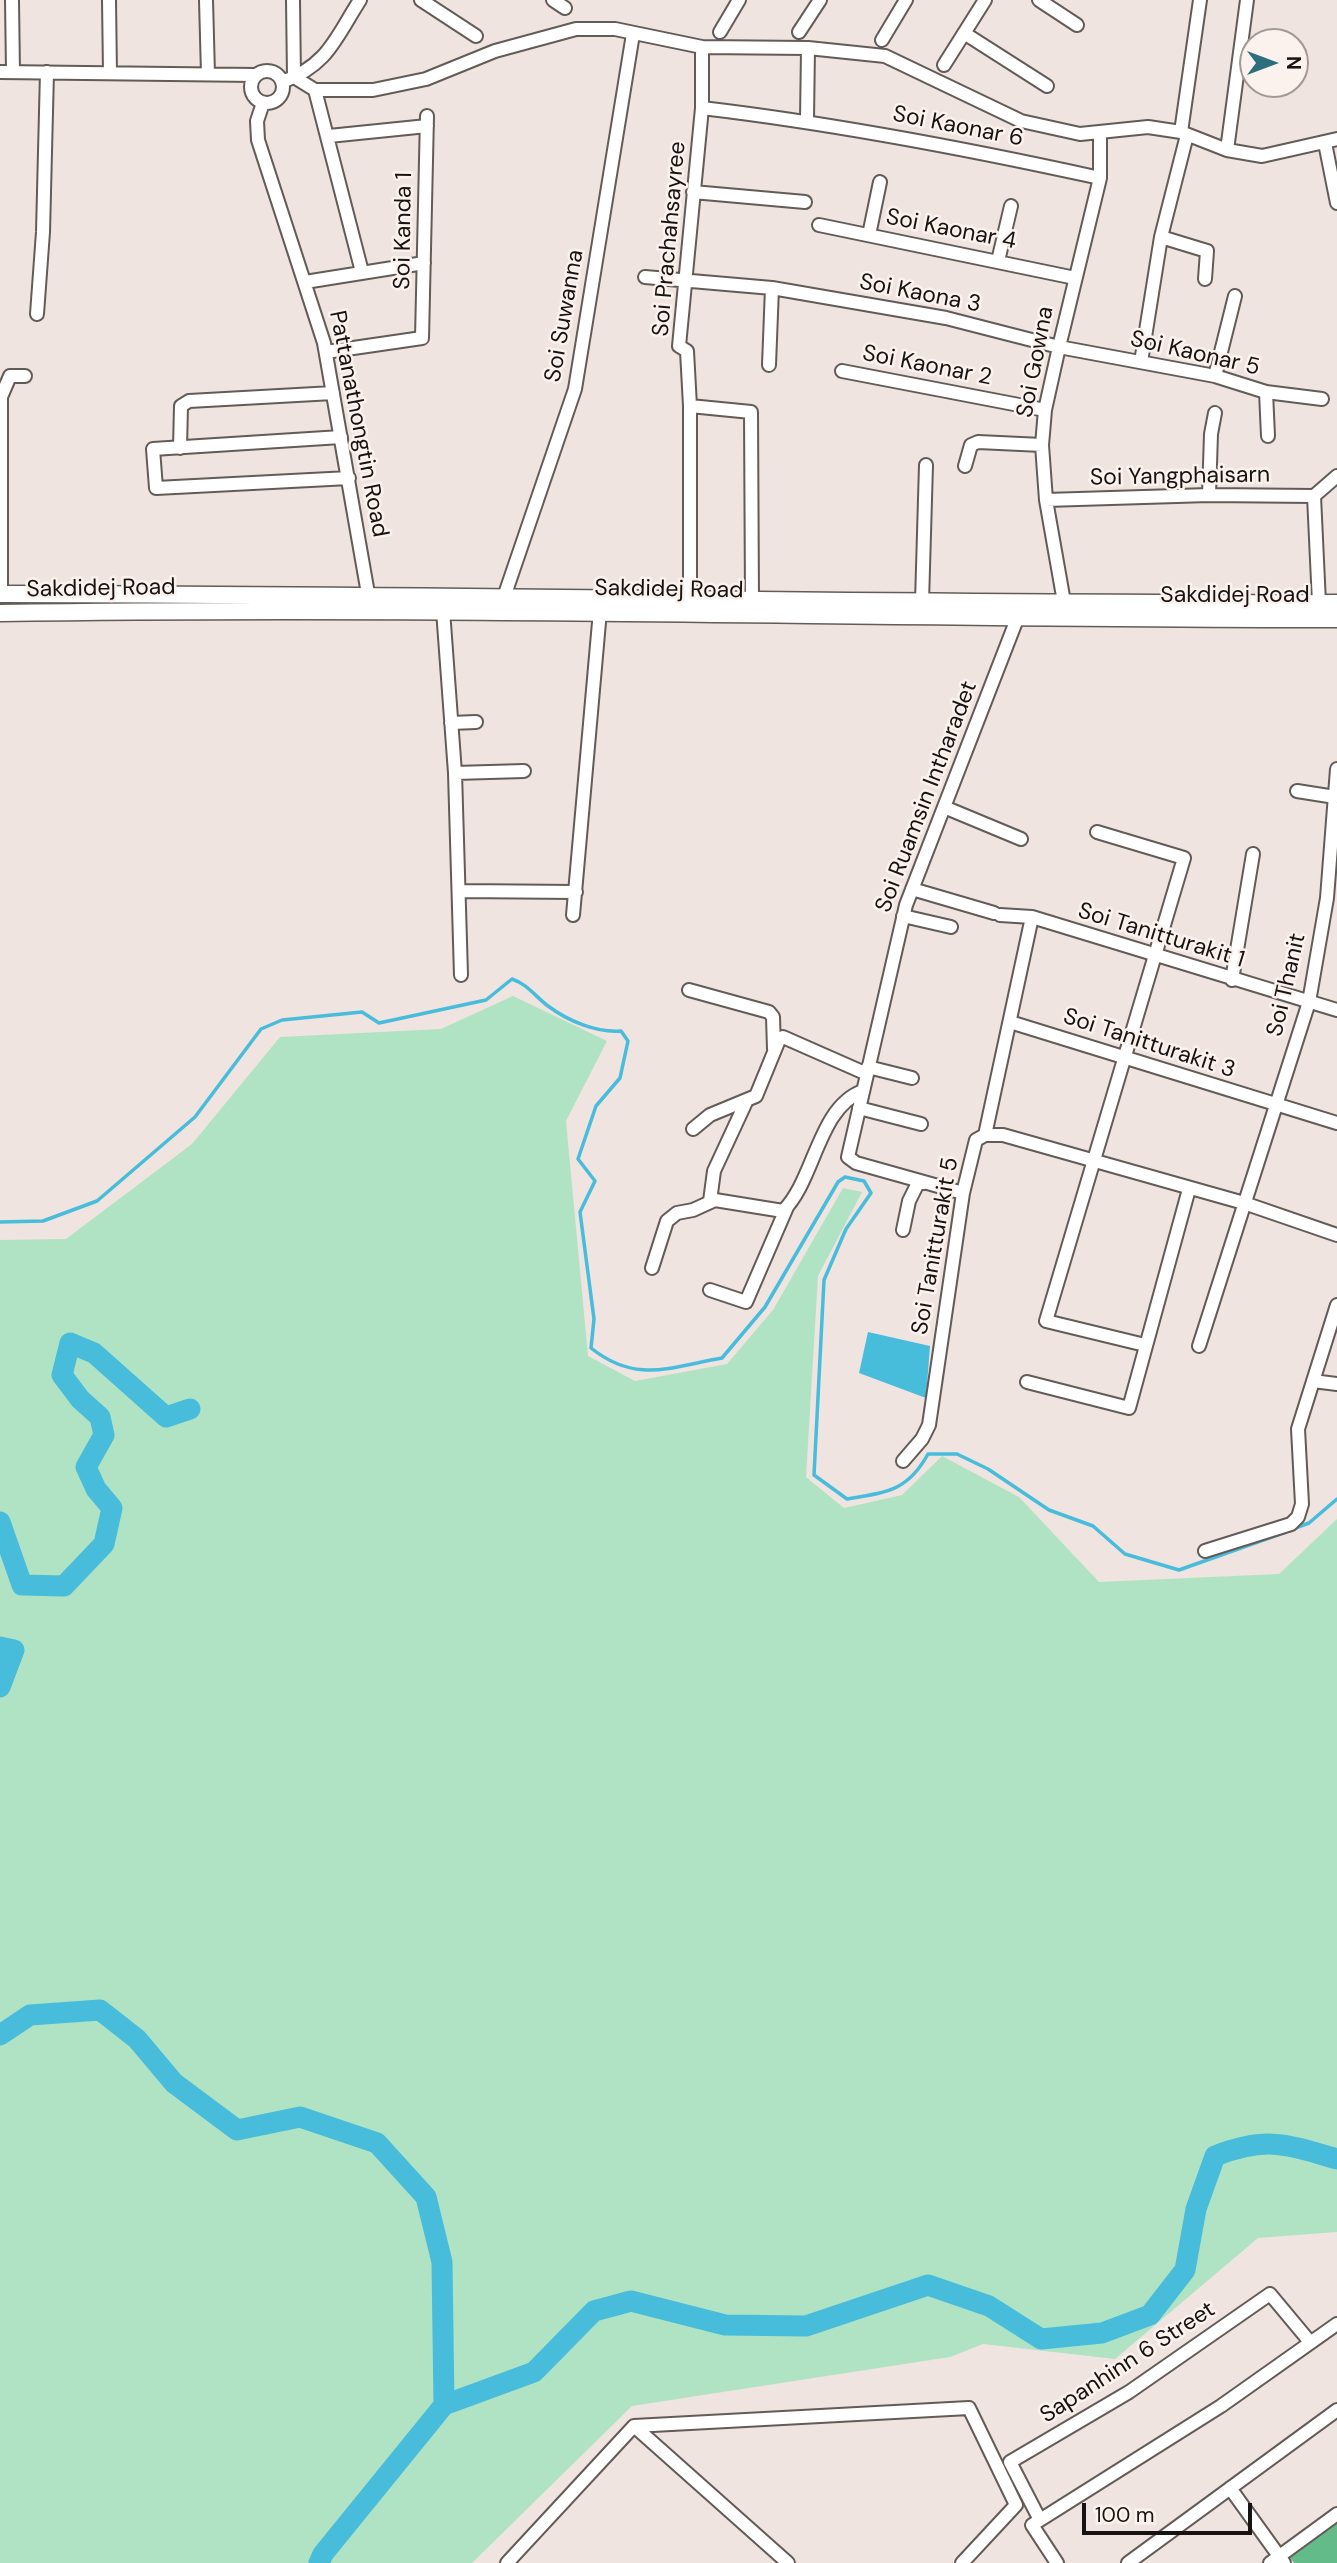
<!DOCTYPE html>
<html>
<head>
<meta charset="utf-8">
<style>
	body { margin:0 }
	#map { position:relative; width:1337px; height:2563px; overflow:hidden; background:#efe4e0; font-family:"DM Sans",sans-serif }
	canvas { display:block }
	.north { position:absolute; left:1239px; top:28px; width:70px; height:70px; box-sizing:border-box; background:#fcf2ed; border:2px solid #a09995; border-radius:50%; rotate:90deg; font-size:19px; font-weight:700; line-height:28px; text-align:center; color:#161312 }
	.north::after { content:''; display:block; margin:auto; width:24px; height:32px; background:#2b6f7f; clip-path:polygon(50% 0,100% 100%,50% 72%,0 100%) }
	.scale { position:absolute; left:1082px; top:2503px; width:170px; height:32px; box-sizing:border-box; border:4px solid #161312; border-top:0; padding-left:9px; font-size:21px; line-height:24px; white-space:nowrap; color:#161312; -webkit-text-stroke:5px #fcf2ed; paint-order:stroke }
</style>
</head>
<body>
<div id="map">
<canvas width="1337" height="2563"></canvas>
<div class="north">N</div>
<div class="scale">100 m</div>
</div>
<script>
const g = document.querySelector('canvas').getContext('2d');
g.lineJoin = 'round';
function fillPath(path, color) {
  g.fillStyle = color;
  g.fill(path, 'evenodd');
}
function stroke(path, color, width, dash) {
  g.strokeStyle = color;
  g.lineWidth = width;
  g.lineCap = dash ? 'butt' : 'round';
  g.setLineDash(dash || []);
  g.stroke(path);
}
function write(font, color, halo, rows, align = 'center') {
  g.font = font + ' "DM Sans",sans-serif';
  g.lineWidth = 5;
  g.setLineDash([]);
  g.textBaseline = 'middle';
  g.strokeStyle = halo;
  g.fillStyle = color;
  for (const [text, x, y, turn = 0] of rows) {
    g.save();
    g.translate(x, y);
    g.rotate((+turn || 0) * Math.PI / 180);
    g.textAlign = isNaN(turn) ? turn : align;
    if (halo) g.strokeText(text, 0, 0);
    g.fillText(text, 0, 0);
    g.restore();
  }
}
fillPath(new Path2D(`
	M513,996L607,1041L566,1121L588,1356L635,1381L727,1364L773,1310L843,1188L862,1192L818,1276L806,1477L844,1508L902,1495L942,1456L1019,1497L1099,1582L1279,1574L1337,1519V2232L1258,2238L1115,2359L983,2344L950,2357L632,2406L472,2563H0V1240L66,1239L192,1144L280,1037L441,1029Z`), '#b0e3c4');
fillPath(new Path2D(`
	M1337,2521V2563H1294L1289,2556Z`), '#64bb8a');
fillPath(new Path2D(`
	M868,1332L930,1346L926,1398L859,1373Z`), '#48bcdb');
stroke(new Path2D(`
	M0,1222L43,1221L97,1201L195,1117L261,1029L282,1020L362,1012L379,1023L486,1000L512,979C527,984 536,997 548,1006C568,1021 597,1033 621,1031L628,1041L620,1078L596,1106L578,1159L595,1181L580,1212L594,1319L591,1348C636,1384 670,1367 722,1358L765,1307L838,1182L845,1177L864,1181L871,1193L846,1229L824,1280L814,1475L847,1499C886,1492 907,1492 928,1454H957L988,1469L1049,1510L1093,1526L1125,1554L1179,1570L1286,1532
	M1293,1529L1309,1523L1337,1499`), '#48bcdb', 3.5);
stroke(new Path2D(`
	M0,1522L22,1585L64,1586L104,1544L112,1508L96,1489L86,1467L104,1435L100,1417L80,1399L62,1375L70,1343L94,1353L166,1417L190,1409
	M0,1647L14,1650L0,1687
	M0,2035L30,2015L100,2010L137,2039L174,2083L237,2130L300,2117L377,2143L426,2197L442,2262L444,2405
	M319,2563L323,2554L444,2405L534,2372L594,2311L631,2301L725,2325L806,2326L928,2285L989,2306L1041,2339L1102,2333L1150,2315L1185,2270L1196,2209L1215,2156C1266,2136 1286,2144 1337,2159`), '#48bcdb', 21);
const minor = new Path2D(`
	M12,0L13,72
	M109,0L110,73
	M206,0L208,74
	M293,0L294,77L315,90H373L426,79L495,51L576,29H615L702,47L808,48L885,56L1021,121L1080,134L1148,127L1181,132L1227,150L1262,156L1337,139
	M421,0L476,36
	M553,0L565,8
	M1039,0L1077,25
	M720,32L739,0
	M799,32L820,0
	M964,33L1047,86
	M882,40L906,0
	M944,65L985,0
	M251 87a16 16 0 1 1 32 0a16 16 0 1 1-32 0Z
	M0,72L255,75
	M282,82C328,65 335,39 360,0
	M315,90L362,272
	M263,103L257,121L258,140L324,343L370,605
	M702,108C837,124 968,149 1100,178
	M807,120L808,48
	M1181,132L1200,0
	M329,136L427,126
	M1325,143L1337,203
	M1227,150L1247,0
	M693,192L805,202
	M819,225L1075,278
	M869,235L880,182
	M1161,237L1207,251L1205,279
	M998,261L1011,206
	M645,277L772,288L946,318L1059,347L1215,376L1266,392L1322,399
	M305,282L424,263
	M37,314L43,232L47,72
	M326,352L422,338L427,116
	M1141,362L1161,237L1187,135
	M769,365L772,288
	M842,371L1045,410
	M1215,376L1235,296
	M1266,392L1268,436
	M690,406L751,412L752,600
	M341,437L153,449L156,488L349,478
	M180,448L181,406L189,401L333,393
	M965,466L971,445L978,442L1042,445
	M1209,495L1211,434L1215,413
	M1314,496L1319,603
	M1314,496L1337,476
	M1046,500L1209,495L1314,496
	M1,594V397L10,376H25
	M504,597L575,389L633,34
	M690,599V406L687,351L679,346L702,108V47
	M922,602L926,465
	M1064,602L1046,500L1042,445L1045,410L1059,347L1100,178V132
	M443,610L455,773L461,975
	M451,723L476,722
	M455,773L524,771
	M1297,791L1335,797
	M944,807L1021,839
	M1097,832L1184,858L1046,1321L1145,1345
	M912,889L994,913
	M460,891L576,892
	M573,915L600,611
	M1000,915L1032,917L1337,1010
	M903,916L951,927
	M1232,980L1253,854
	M689,990L769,1012L773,1017L774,1049
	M1010,1022L1337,1123
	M868,1067L912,1078
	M859,1108L921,1124
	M693,1129L710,1115L756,1096L779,1040L783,1037L867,1074
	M985,1135L1032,917
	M963,1193L856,1163L848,1157L906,905L1017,619
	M710,1201L714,1171L746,1102
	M903,1230L909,1201L918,1183H924
	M652,1268L667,1221L677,1213L693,1210L715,1200L783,1211C815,1180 818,1107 863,1091
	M710,1290L746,1302L787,1207
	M1199,1346L1309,1002L1327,898L1337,769
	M1313,1381L1337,1384
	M1027,1382L1129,1408L1189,1189
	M903,1461L922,1439L929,1425L963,1193L976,1140L985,1135H1003L1244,1203L1337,1235
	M1205,1551L1291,1524L1298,1517L1302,1504L1298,1429L1337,1305
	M634,2426L788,2563
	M1230,2488L1284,2563
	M1040,2520L1010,2462L1129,2392L1270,2294L1310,2342
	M507,2563L634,2426L969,2408L1016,2505L962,2563
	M1057,2563L1032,2525L1221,2406L1337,2324
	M1128,2563L1337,2410
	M1270,2563L1337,2514`);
const major = new Path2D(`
	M0,594C446,594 891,605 1337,603
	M0,613C446,606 891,619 1337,619`);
stroke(minor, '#635b57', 16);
stroke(major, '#635b57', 19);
stroke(minor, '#fff', 12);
stroke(major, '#fff', 16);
write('23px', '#161312', '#fcf2ed', [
	["Soi Kaonar 6",958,127,11],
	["Soi Kaonar 4",951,230,11],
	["Soi Kanda 1",404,231,-89],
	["Soi Prachahsayree",670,239,-85],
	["Soi Kaona 3",920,294,11],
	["Soi Suwanna",565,316,-80],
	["Soi Kaonar 5",1195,354,13],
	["Soi Gowna",1036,362,-79],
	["Soi Kaonar 2",927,366,11],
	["Pattanathongtin Road",358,424,79],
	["Soi Yangphaisarn",1180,477,-1],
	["Sakdidej Road",101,589,-1],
	["Sakdidej Road",669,590,1],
	["Sakdidej Road",1235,596],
	["Soi Ruamsin Intharadet",927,797,-69],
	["Soi Tanitturakit 1",1161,936,17],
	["Soi Thanit",1287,985,-77],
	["Soi Tanitturakit 3",1149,1044,18],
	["Soi Tanitturakit 5",936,1246,-80],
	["Sapanhinn 6 Street",1128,2363,-33]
]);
</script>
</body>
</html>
